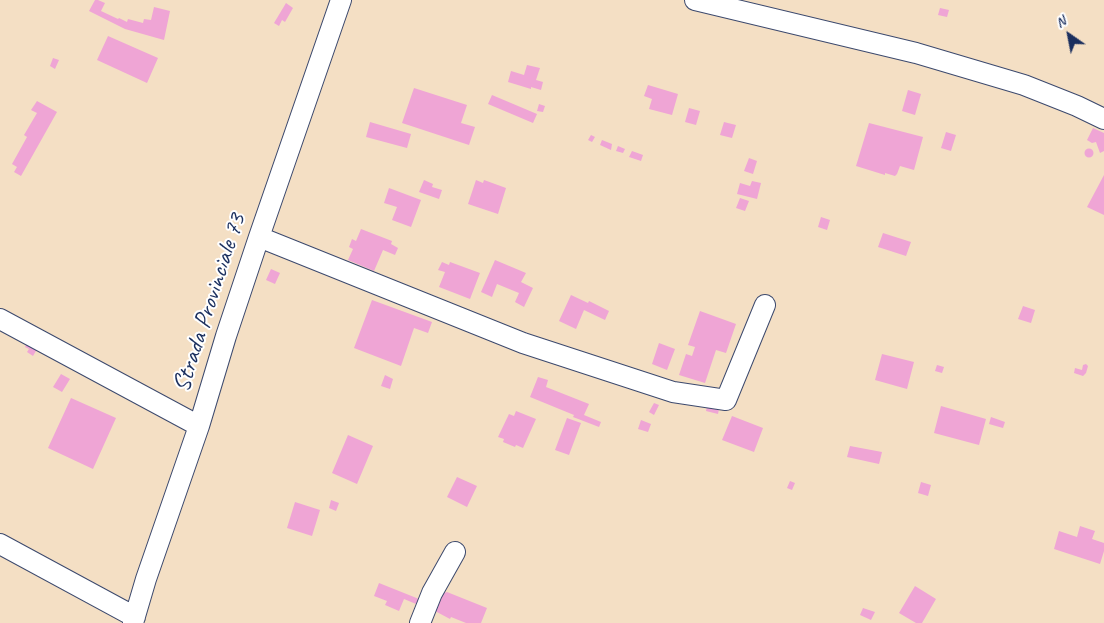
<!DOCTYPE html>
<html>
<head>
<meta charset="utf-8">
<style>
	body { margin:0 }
	#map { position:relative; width:1104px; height:623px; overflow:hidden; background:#f4dfc4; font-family:Caveat,sans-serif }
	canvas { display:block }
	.north { position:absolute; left:1044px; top:10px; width:50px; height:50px; -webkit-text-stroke:4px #fff; paint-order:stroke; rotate:327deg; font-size:14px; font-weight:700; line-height:20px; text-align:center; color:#1b2f5e }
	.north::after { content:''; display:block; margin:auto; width:18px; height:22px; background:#1b2f5e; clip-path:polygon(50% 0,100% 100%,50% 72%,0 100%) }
</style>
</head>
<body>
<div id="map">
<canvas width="1104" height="623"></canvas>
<div class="north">N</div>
</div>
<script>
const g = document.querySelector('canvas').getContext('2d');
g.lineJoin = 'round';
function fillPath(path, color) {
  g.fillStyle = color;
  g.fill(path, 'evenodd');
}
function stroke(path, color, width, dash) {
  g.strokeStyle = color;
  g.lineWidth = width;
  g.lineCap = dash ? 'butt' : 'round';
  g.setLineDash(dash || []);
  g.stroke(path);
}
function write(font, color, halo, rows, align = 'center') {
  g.font = font + ' Caveat,sans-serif';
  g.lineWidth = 4;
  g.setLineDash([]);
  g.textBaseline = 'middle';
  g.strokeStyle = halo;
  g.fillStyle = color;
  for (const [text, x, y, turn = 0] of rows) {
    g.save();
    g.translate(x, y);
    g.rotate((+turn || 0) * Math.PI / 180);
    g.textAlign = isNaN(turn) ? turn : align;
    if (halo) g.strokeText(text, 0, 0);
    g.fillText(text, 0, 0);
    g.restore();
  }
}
fillPath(new Path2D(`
	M95,0H98L105,3L101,11L118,19L119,18L127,22L128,19L143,23L144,19L151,20L154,7L170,11L164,40L125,29L89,11Z
	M286,3L293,8L285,22L282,20L279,26L274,23Z
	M940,8L949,10L947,17L938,15Z
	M108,36L158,58L147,83L97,60Z
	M53,58L59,60L55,69L50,66Z
	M527,65L540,68L536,80L543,82L541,90L531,87V89L508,82L511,71L524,75Z
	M648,85L678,94L672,115L649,109L652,99L644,96Z
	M414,88L467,105L461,123L475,127L469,145L402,123Z
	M908,90L921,94L915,115L902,111Z
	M492,95L537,114L533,123L488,104Z
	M37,101L57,112L21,176L14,172L17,167L12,164L27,137L24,135L37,113L31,110Z
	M539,104L545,106L543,112L537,111Z
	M689,108L700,111L696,125L685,122Z
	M370,122L411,134L407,148L366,137Z
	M724,122L736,125L732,138L720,135Z
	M869,123L923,137L914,170L900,166L897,174L895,176L885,173V175L856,166Z
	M1093,128L1104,133V151L1100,153L1096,142L1092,143L1087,140Z
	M946,132L956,135L951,151L941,148Z
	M591,135L595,137L592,142L588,140Z
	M602,140L612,144L611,150L600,145Z
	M618,146L625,149L623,153L616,151Z
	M1084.5 153a4.5 4.5 0 1 1 9 0a4.5 4.5 0 1 1-9 0Z
	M632,151L643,155L641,161L629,157Z
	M749,158L757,161L753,174L744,171Z
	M1104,175V215L1087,207Z
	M424,180L433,184L432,187L442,190L439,199L419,192Z
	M476,180L483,183L484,180L506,188L498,214L468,204Z
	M752,181L761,183L757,199L737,194L740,183L750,186Z
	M389,188L421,200L411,227L392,220L397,207L384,203Z
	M740,198L749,201L745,211L736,208Z
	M821,217L830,220L827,230L818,227Z
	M361,229L392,241L391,244L398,248L395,255L383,250L374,271L348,260L353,249L349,247L352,239L356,241Z
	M883,233L911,242L906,256L878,247Z
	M495,260L526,273L521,282L533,288L524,307L515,302L519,293L497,284L492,297L481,292Z
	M442,262L449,265L450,262L480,273L470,299L439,287L445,272L438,270Z
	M271,269L280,273L275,284L266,280Z
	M571,295L588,303L589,301L609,311L605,320L584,310L576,329L559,321Z
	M372,300L432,322L428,333L414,328L401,366L354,348Z
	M1023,306L1035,310L1031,323L1018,319Z
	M700,311L736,324L726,353L716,350L705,383L679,375L686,354L692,356L695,347L688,345Z
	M27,343L37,349L33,356L27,352L29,349L25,347Z
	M659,343L675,349L667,370L652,364Z
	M882,354L914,362L907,389L875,380Z
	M1086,364L1088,366L1086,373L1083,376L1074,373L1075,368L1082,370L1083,365Z
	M937,365L944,367L942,373L935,371Z
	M61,374L70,379L62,392L53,387Z
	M385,375L393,379L390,389L381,386Z
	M538,377L548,380L546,387L589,404L584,415L601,422L599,427L573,417L574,415L530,397Z
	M71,398L116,418L93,469L48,448Z
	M654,403L659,405L654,415L649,412Z
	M707,406L719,409L718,414L706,411Z
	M941,406L986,419L979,445L934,433Z
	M516,411L536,419L523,448L516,445L515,447L503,442L504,439L498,437L509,414L514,416Z
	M732,416L763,428L754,452L722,440Z
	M991,417L1005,422L1003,428L989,424Z
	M567,418L581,423L569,455L555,450Z
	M641,420L651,424L648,432L638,429Z
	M348,435L373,446L357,484L332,473Z
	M850,446L882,452L879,464L847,457Z
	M457,477L477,486L467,507L447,497Z
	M790,481L795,483L792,490L787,488Z
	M921,482L931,485L928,496L918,493Z
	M331,500L339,503L336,511L329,508Z
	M295,502L320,510L312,536L287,528Z
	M1080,526L1095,531L1092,539L1104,543V551L1100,564L1054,549L1059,531L1077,537Z
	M379,583L419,599L416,604L404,599L399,611L385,605L387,601L374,596Z
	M915,586L936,599L922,623H916L899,613Z
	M447,592L487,608L481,623H466L451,617L450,619L435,611L439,595Z
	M863,608L875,612L871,620L860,615Z`), '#efa5d5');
const minor = new Path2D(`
	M695,0L916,53L1024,85L1077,106L1104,119
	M259,237L523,343L673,392L726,400L765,305
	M0,319L199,426
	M0,544L135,617
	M133,623L146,579L199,426L226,336L259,237L341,0
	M420,623L432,593L455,552`);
stroke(minor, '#3c496d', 22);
stroke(minor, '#fff', 20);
write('25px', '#1b2f5e', '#fff', [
	["Strada Provinciale 73",210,303,-72]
]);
</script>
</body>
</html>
